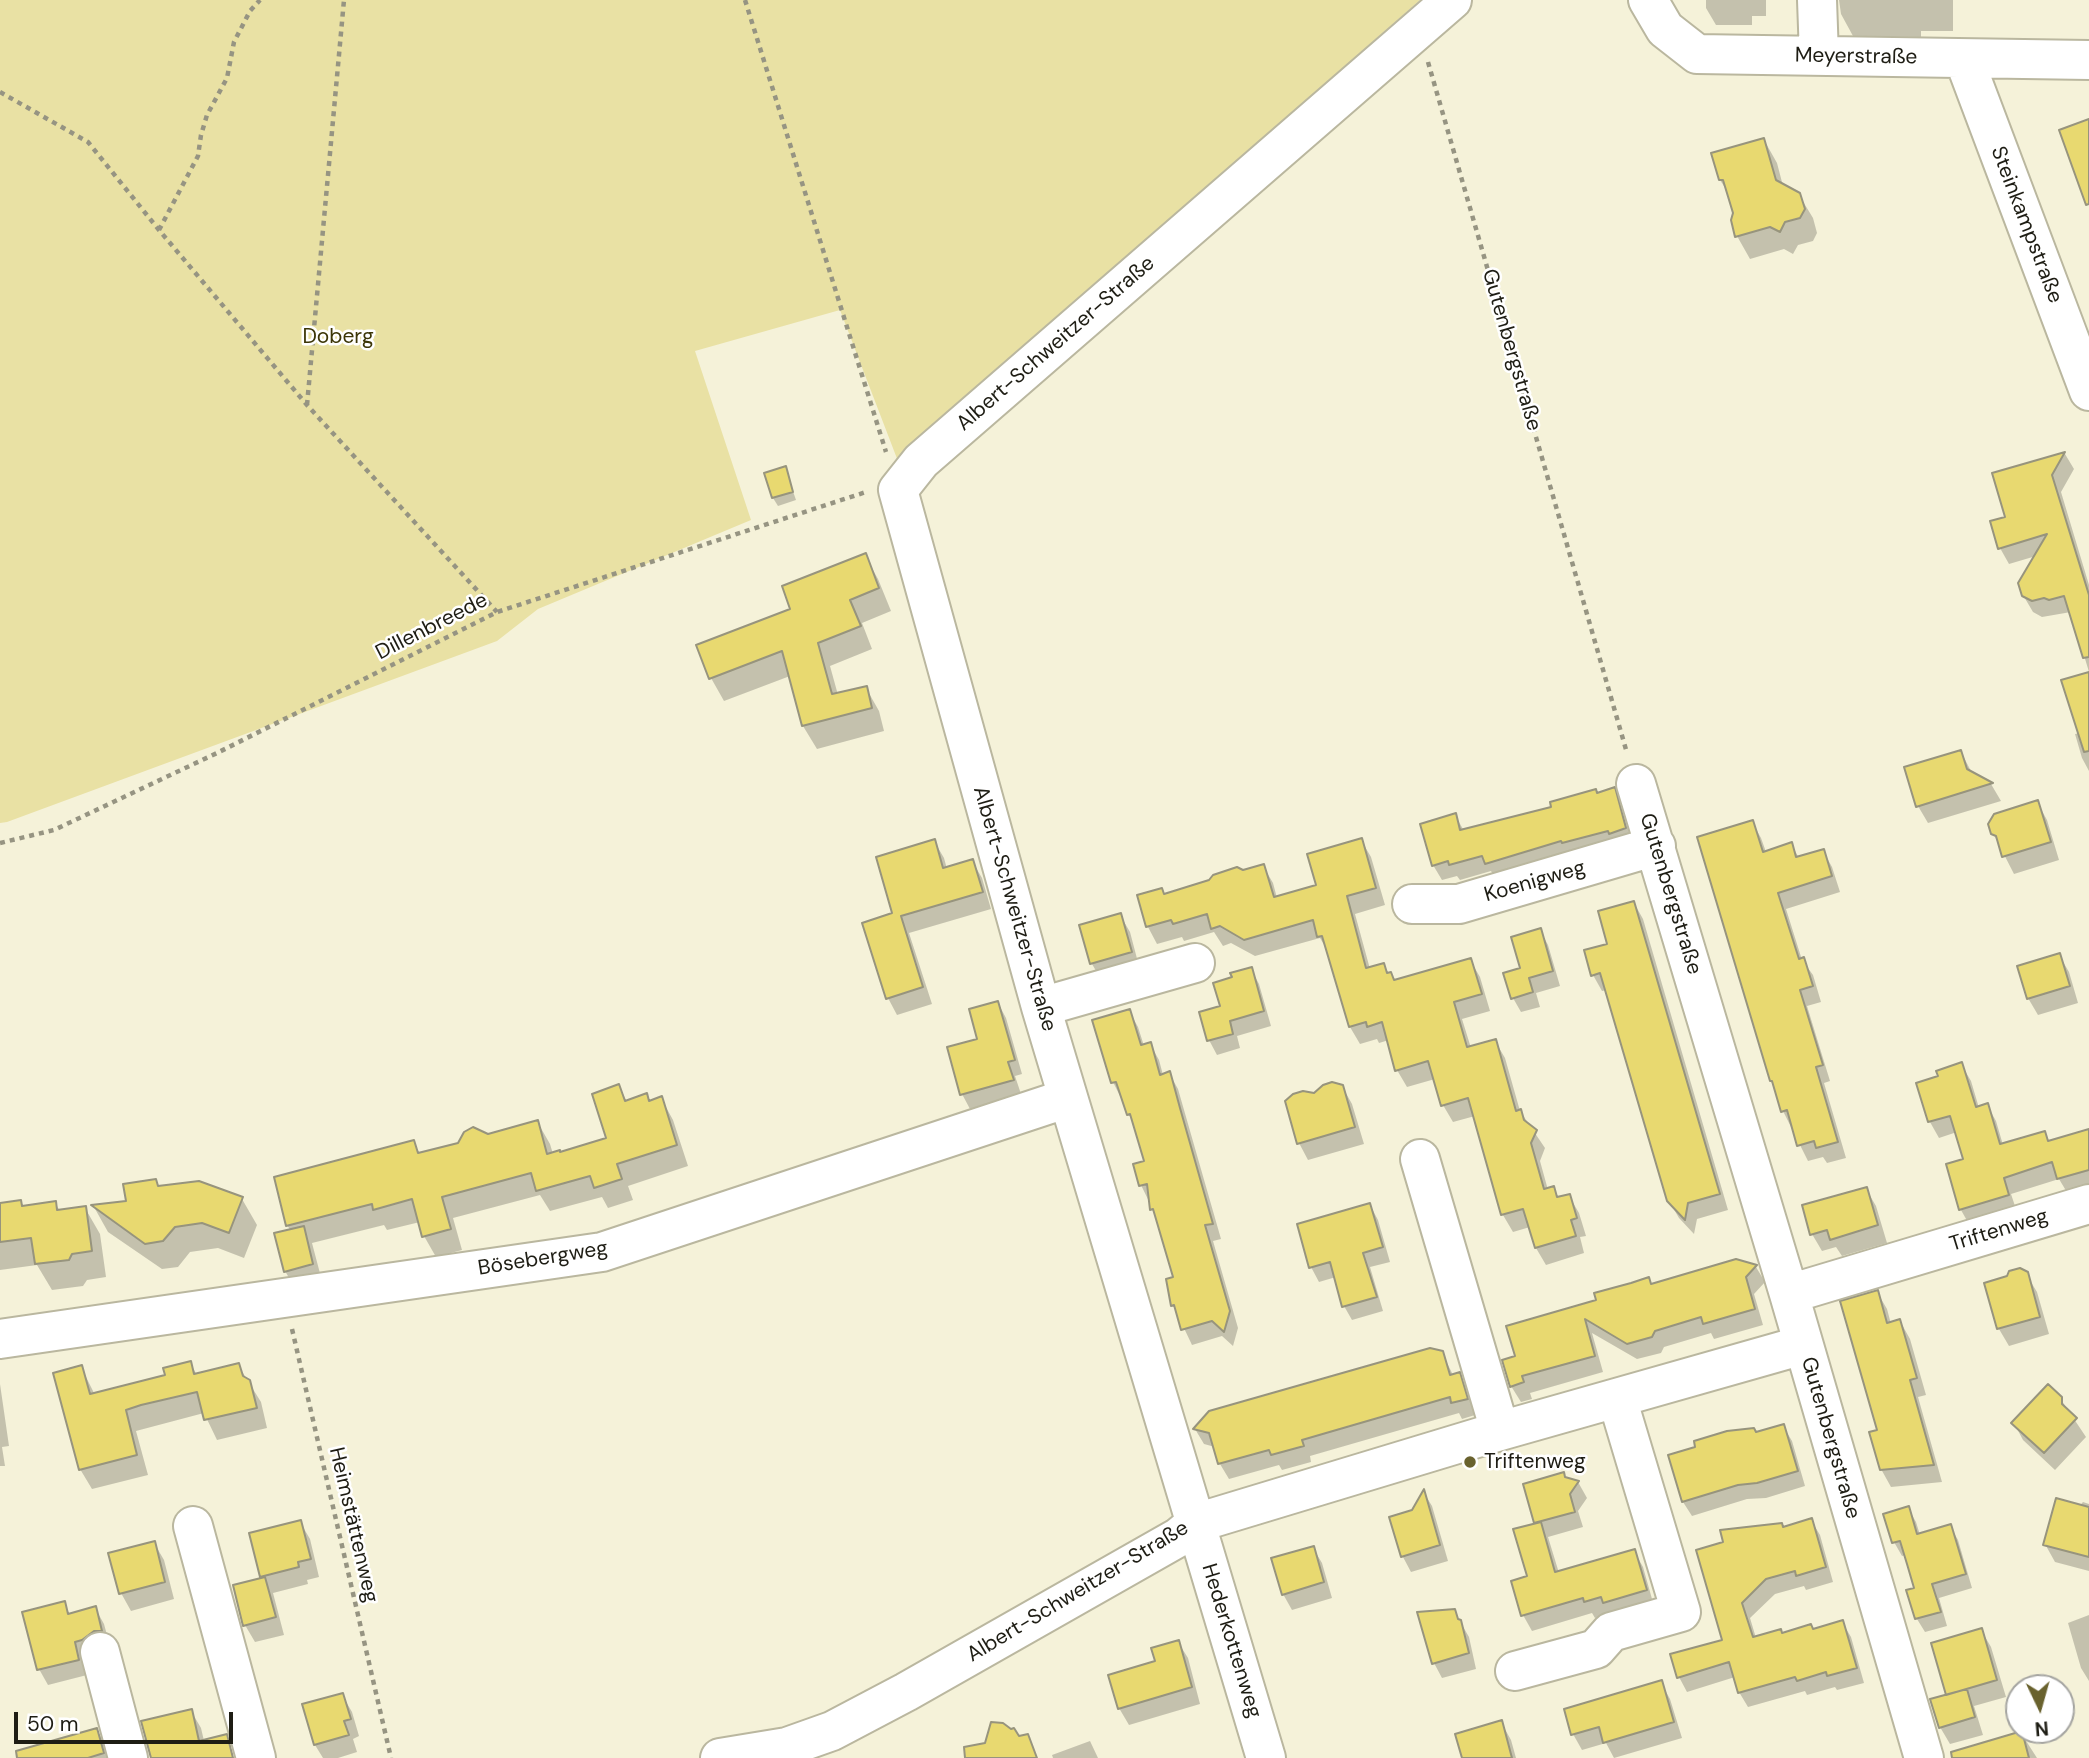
<!DOCTYPE html>
<html>
<head>
<meta charset="utf-8">
<style>
	body { margin:0 }
	#map { position:relative; width:2089px; height:1758px; overflow:hidden; background:#f5f2d9; font-family:"DM Sans",sans-serif }
	canvas { display:block }
	.north { position:absolute; left:2005px; top:1674px; width:70px; height:70px; box-sizing:border-box; background:#fff; border:2px solid #a5a5a1; border-radius:50%; rotate:175deg; font-size:19px; font-weight:700; line-height:28px; text-align:center; color:#1e1d14 }
	.north::after { content:''; display:block; margin:auto; width:24px; height:32px; background:#69622e; clip-path:polygon(50% 0,100% 100%,50% 72%,0 100%) }
	.scale { position:absolute; left:14px; top:1712px; width:219px; height:32px; box-sizing:border-box; border:4px solid #1e1d14; border-top:0; padding-left:9px; font-size:21px; line-height:24px; white-space:nowrap; color:#1e1d14; -webkit-text-stroke:5px #fff; paint-order:stroke }
</style>
</head>
<body>
<div id="map">
<canvas width="2089" height="1758"></canvas>
<div class="north">N</div>
<div class="scale">50 m</div>
</div>
<script>
const g = document.querySelector('canvas').getContext('2d');
g.lineJoin = 'round';
function fillPath(path, color) {
  g.fillStyle = color;
  g.fill(path, 'evenodd');
}
function stroke(path, color, width, dash) {
  g.strokeStyle = color;
  g.lineWidth = width;
  g.lineCap = dash ? 'butt' : 'round';
  g.setLineDash(dash || []);
  g.stroke(path);
}
function write(font, color, halo, rows, align = 'center') {
  g.font = font + ' "DM Sans",sans-serif';
  g.lineWidth = 5;
  g.setLineDash([]);
  g.textBaseline = 'middle';
  g.strokeStyle = halo;
  g.fillStyle = color;
  for (const [text, x, y, turn = 0] of rows) {
    g.save();
    g.translate(x, y);
    g.rotate((+turn || 0) * Math.PI / 180);
    g.textAlign = isNaN(turn) ? turn : align;
    if (halo) g.strokeText(text, 0, 0);
    g.fillText(text, 0, 0);
    g.restore();
  }
}
fillPath(new Path2D(`
	M0,0H1420L1054,324L901,469L840,310L695,351L751,520L538,609L497,641L7,822L0,823Z`), '#e9e1a4');
fillPath(new Path2D(`
	M1706,0H1766V16H1752V25H1716L1706,8Z
	M1839,0H1953V31H1921V37L1853,36L1841,14Z
	M1764,140L1777,163L1783,186L1799,195L1813,218L1817,233L1813,241L1798,245L1793,254L1784,249L1750,259L1737,236L1734,213L1729,194L1720,180Z
	M2065,454L2074,469L2061,492L2089,585V672L2071,612L2042,617L2033,612L2023,595L2036,556L2009,564L2000,548L2007,518L1994,475Z
	M785,468L796,500L778,506L773,498Z
	M865,556L878,579L891,611L862,623L872,649L830,666L838,695L866,688L879,711L884,731L817,749L803,726L790,676L724,701L711,678L699,646L793,610Z
	M2089,674V771L2082,758L2075,734L2080,733Z
	M1961,752L1972,773L1991,784L2001,801L1928,823L1918,806Z
	M1614,790L1623,805L1634,844L1495,878L1491,871L1460,880L1457,876L1442,880L1433,865L1455,815L1464,831Z
	M2037,802L2047,820L2059,860L2014,874L1993,833Z
	M1752,822L1761,838L1766,852L1791,844L1799,858L1823,851L1832,867L1840,892L1786,909L1802,960L1813,975L1821,1002L1807,1006L1830,1081L1824,1083L1846,1158L1827,1163L1823,1157L1808,1161L1783,1111L1771,1081Z
	M1361,840L1371,857L1385,905L1355,914L1370,969L1383,965L1395,982L1470,960L1480,977L1490,1011L1462,1019L1471,1048L1495,1041L1505,1058L1520,1111L1545,1148L1540,1161L1548,1190L1553,1188L1559,1199L1569,1196L1579,1213L1586,1236L1580,1237L1584,1253L1546,1265L1536,1248L1530,1227L1513,1232L1503,1215L1475,1116L1453,1122L1443,1105L1435,1079L1407,1087L1397,1070L1389,1040L1379,1043L1377,1039L1360,1044L1350,1027L1329,953L1320,938L1255,956L1231,943L1223,946L1214,932L1184,941L1182,937L1157,944L1148,927L1139,896L1164,895L1263,866L1273,883L1277,898L1318,886Z
	M934,841L944,858L947,869L972,861L982,878L991,909L909,933L932,1004L897,1015L888,998L894,914Z
	M1634,903L1643,919L1728,1210L1697,1219L1694,1234L1679,1218L1669,1201L1607,990L1602,991L1593,975Z
	M1120,915L1130,932L1140,970L1102,981L1092,964L1081,926Z
	M1540,930L1548,945L1560,986L1536,993L1540,1007L1521,1012L1513,998Z
	M2059,955L2069,972L2078,1003L2038,1015L2028,998Z
	M1251,969L1259,984L1271,1026L1237,1036L1240,1048L1217,1055L1209,1040L1201,1013L1222,1007L1234,978Z
	M998,1003L1006,1018L1022,1074L1015,1076L1021,1094L970,1109L962,1094L980,1040Z
	M1129,1011L1138,1027L1144,1046L1150,1044L1159,1060L1163,1075L1169,1073L1178,1089L1221,1239L1213,1241L1238,1328L1233,1346L1222,1336L1192,1345L1173,1305L1175,1278L1159,1222L1141,1185L1146,1162L1135,1126L1113,1082Z
	M1961,1064L1971,1081L1979,1108L1987,1105L1996,1121L2003,1145L2044,1133L2050,1142L2089,1131V1188L2068,1194L2059,1179L2011,1194L2017,1212L1970,1226L1961,1210L1948,1165L1965,1160L1957,1132L1939,1138L1930,1122L1918,1084L1940,1077Z
	M619,1086L627,1102L646,1095L650,1102L661,1098L673,1120L688,1166L628,1186L633,1200L608,1208L602,1197L550,1211L540,1195L453,1218L462,1250L436,1257L424,1236L420,1222L387,1230L384,1225L312,1243L322,1281L295,1288L285,1271L291,1231L287,1225L413,1142L420,1154L538,1123L550,1144L553,1154H560L608,1139Z
	M1342,1086L1352,1104L1364,1144L1308,1160L1299,1143L1314,1095Z
	M156,1181L159,1188L242,1199L257,1225L244,1258L218,1248L190,1252L178,1267L162,1269L108,1232L94,1207L128,1202Z
	M1866,1189L1876,1206L1887,1243L1842,1256L1836,1247L1822,1251L1812,1234Z
	M20,1202L24,1208L55,1203L60,1211L85,1208L100,1234L106,1277L87,1280L83,1286L52,1290L37,1265L0,1270V1205Z
	M1370,1205L1378,1220L1390,1262L1370,1267L1383,1311L1352,1320L1344,1306L1336,1277L1319,1282L1311,1267L1299,1226Z
	M1736,1261L1756,1267L1765,1282L1754,1294L1763,1325L1714,1339L1711,1333L1664,1347L1661,1353L1637,1359L1592,1333L1603,1372L1530,1393L1532,1399L1521,1402L1511,1386L1517,1357L1598,1301L1648,1280L1652,1286Z
	M2026,1274L2037,1292L2049,1334L2009,1346L1999,1329L1986,1284Z
	M1877,1292L1887,1309L1891,1324L1900,1321L1910,1339L1926,1395L1918,1397L1942,1482L1891,1487L1881,1469Z
	M1442,1353L1453,1375L1459,1374L1468,1390L1475,1415L1462,1419L1459,1413L1310,1456L1311,1462L1282,1470L1279,1465L1229,1479L1220,1464L1215,1447L1204,1444L1195,1429Z
	M190,1363L197,1375L238,1365L261,1402L267,1428L217,1440L204,1413L136,1431L148,1475L92,1489L80,1469L81,1367L95,1395L167,1376Z
	M0,1384L9,1446L2,1447L5,1466H0Z
	M2060,1398L2086,1437L2055,1470L2023,1440L2014,1423Z
	M1783,1426L1792,1441L1805,1486L1766,1498L1747,1499L1692,1516L1683,1502L1756,1434Z
	M1566,1479L1578,1482L1587,1498L1578,1511L1583,1527L1548,1537L1559,1573L1634,1551L1643,1567L1654,1606L1611,1613L1595,1618L1592,1613L1532,1631L1523,1615L1537,1524L1525,1485Z
	M1424,1493L1432,1506L1448,1561L1411,1572L1403,1557Z
	M2083,1502L2089,1504V1571L2055,1562L2045,1544Z
	M1908,1508L1916,1522L1920,1535L1950,1526L1958,1540L1972,1588L1939,1598L1947,1626L1925,1632L1917,1619L1909,1591L1917,1589L1906,1555L1902,1556L1894,1542Z
	M1811,1520L1820,1535L1833,1582L1806,1590L1804,1586L1775,1594L1750,1618L1756,1638L1813,1631L1842,1622L1851,1637L1864,1683L1837,1690L1835,1687L1807,1695L1805,1691L1748,1707L1739,1692L1735,1677L1687,1692L1679,1677L1724,1641L1698,1551Z
	M300,1522L310,1539L319,1577L307,1580L308,1584L273,1593L284,1635L255,1642L245,1625L263,1579L262,1576Z
	M154,1543L164,1560L174,1599L131,1611L121,1593Z
	M1313,1548L1322,1563L1332,1598L1292,1610L1283,1594Z
	M64,1603L70,1615L95,1608L104,1624L110,1646L87,1675L48,1685L39,1669Z
	M1454,1611L1469,1637L1476,1669L1442,1678L1434,1663Z
	M2089,1615V1681L2081,1668L2068,1623Z
	M1981,1630L1991,1647L2006,1697L1974,1706L1983,1735L1950,1744L1940,1727L1949,1696Z
	M1178,1642L1188,1658L1200,1704L1129,1725L1119,1708L1157,1662Z
	M1661,1683L1670,1699L1682,1738L1614,1758L1606,1743L1582,1750L1573,1734Z
	M342,1695L352,1712L359,1736L353,1739L357,1752L338,1758H323L315,1745Z
	M191,1711L201,1728L208,1758H153Z
	M1501,1722L1511,1740L1516,1758H1464Z
	M97,1730L105,1744L108,1758H60Z
	M2021,1733L2037,1758H1976Z
	M1090,1741L1098,1758H1053L1052,1755Z`), '#0003');
const building = new Path2D(`
	M2089,119V204L2086,205L2059,130Z
	M1764,138L1776,180L1800,193L1805,209L1800,218L1785,222L1780,232L1770,227L1735,237L1731,220L1733,213L1723,180H1719L1711,153Z
	M2065,452L2052,475L2089,595V657L2083,658L2064,596L2049,600L2044,598L2032,601L2022,596L2018,583L2047,534L1998,549L1990,521L2005,517L1992,473Z
	M786,466L793,492L772,498L764,473Z
	M866,553L879,588L850,600L861,626L818,643L832,694L867,686L872,708L802,726L782,651L709,679L696,645L790,609L782,586Z
	M2089,672V751L2084,752L2061,680Z
	M1961,750L1967,769L1993,783L1916,807L1904,767Z
	M1615,787L1626,828L1609,834L1608,831L1562,843L1561,841L1485,864L1482,856L1449,865L1448,861L1432,866L1420,824L1456,813L1460,830L1551,807L1550,802L1596,789L1597,793Z
	M2038,800L2051,842L2002,857L1996,836L1991,834L1988,824L1994,814Z
	M1753,820L1763,852L1792,842L1796,857L1824,849L1832,876L1778,893L1799,959L1804,957L1813,986L1800,990L1823,1065L1816,1067L1838,1142L1816,1148L1814,1141L1797,1146L1787,1110L1781,1112L1772,1081H1770L1697,837Z
	M1362,838L1376,888L1347,896L1366,968L1384,963L1387,973L1391,972L1394,980L1471,958L1482,994L1454,1002L1467,1047L1496,1039L1516,1111L1521,1109L1524,1120L1537,1130L1531,1143L1544,1189L1554,1186L1557,1197L1570,1194L1577,1218L1571,1220L1576,1236L1535,1248L1523,1209L1501,1215L1468,1098L1441,1106L1428,1061L1395,1071L1382,1022L1367,1027L1366,1022L1349,1027L1322,936L1317,937L1313,920L1244,940L1220,926L1211,929L1207,914L1173,924L1171,920L1146,927L1137,895L1162,888L1164,894L1209,880L1213,875L1237,867L1243,870L1264,864L1274,897L1316,885L1307,854Z
	M935,839L943,868L973,859L983,892L901,916L923,987L886,999L862,923L892,913L876,857Z
	M1634,901L1720,1194L1688,1203L1685,1220L1667,1201L1600,973L1591,976L1584,950L1607,944L1598,911Z
	M1121,913L1132,952L1090,964L1079,925Z
	M1541,928L1553,971L1529,978L1533,992L1511,999L1503,973L1520,968L1511,937Z
	M2060,953L2070,986L2027,999L2017,966Z
	M1252,967L1264,1011L1230,1021L1233,1034L1207,1041L1199,1012L1220,1006L1213,983L1232,977L1230,973Z
	M998,1001L1015,1060L1008,1062L1014,1080L960,1095L947,1047L977,1039L969,1009Z
	M1130,1009L1141,1045L1151,1042L1160,1075L1170,1071L1180,1108L1213,1224L1205,1225L1230,1311L1224,1332L1212,1321L1181,1330L1174,1305L1171,1306L1166,1279L1173,1277L1153,1209L1150,1210L1147,1184L1139,1186L1133,1164L1144,1161L1130,1114L1127,1115L1116,1082L1111,1083L1092,1020Z
	M1962,1062L1976,1107L1988,1103L2000,1144L2045,1131L2048,1141L2089,1129V1170L2057,1179L2052,1162L2004,1178L2009,1195L1959,1210L1946,1164L1963,1159L1950,1116L1928,1122L1916,1083L1938,1076L1936,1071Z
	M1332,1082L1343,1085L1355,1127L1297,1144L1285,1101L1293,1094L1303,1091L1314,1093L1323,1085Z
	M619,1084L625,1101L647,1093L649,1101L662,1096L677,1145L617,1164L622,1179L594,1188L590,1176L536,1191L531,1173L442,1197L451,1229L422,1237L412,1199L373,1210L372,1204L286,1226L274,1177L414,1140L418,1153L458,1143L464,1132L473,1127L488,1134L538,1120L547,1154L560,1150V1152L606,1138L592,1094Z
	M156,1179L158,1186L199,1181L243,1197L229,1233L202,1223L175,1227L163,1241L145,1244L91,1205L126,1201L123,1184Z
	M1867,1187L1878,1225L1830,1240L1827,1230L1810,1235L1802,1205Z
	M21,1200L22,1206L56,1201L57,1210L86,1206L92,1251L72,1254L69,1260L35,1264L31,1238L0,1242V1203Z
	M1370,1203L1383,1247L1363,1253L1377,1297L1342,1307L1330,1262L1309,1268L1297,1224Z
	M304,1226L313,1264L284,1272L274,1233Z
	M1736,1259L1757,1265L1746,1277L1755,1309L1703,1324L1701,1317L1655,1331L1652,1337L1627,1344L1585,1319L1595,1356L1522,1376L1524,1382L1510,1387L1502,1360L1515,1356L1506,1326L1596,1300L1594,1293L1631,1283L1649,1277L1651,1284Z
	M2020,1268L2028,1272L2040,1317L1997,1329L1984,1283L2007,1276L2009,1271Z
	M1878,1290L1887,1323L1900,1319L1917,1378L1910,1380L1934,1465L1880,1470L1869,1432L1877,1430L1840,1301Z
	M1430,1348L1443,1351L1450,1375L1460,1372L1468,1399L1451,1403L1450,1397L1302,1440L1304,1446L1271,1455L1269,1450L1218,1464L1209,1433L1193,1429L1209,1411Z
	M191,1361L194,1374L239,1363L243,1376L250,1380L257,1408L204,1420L197,1392L141,1405L126,1410L137,1455L79,1470L53,1373L82,1365L90,1394L165,1375L163,1368Z
	M2048,1384L2062,1397V1404L2077,1418L2044,1453L2011,1423Z
	M1784,1424L1798,1471L1757,1483L1738,1485L1682,1502L1668,1455L1695,1447L1694,1441L1727,1431L1754,1428L1756,1432Z
	M1564,1472L1565,1477L1579,1481L1570,1494L1575,1512L1534,1523L1523,1484Z
	M1424,1489L1440,1545L1401,1557L1389,1517L1412,1510Z
	M2056,1498L2089,1507V1557L2043,1545Z
	M1909,1506L1917,1534L1951,1524L1966,1574L1932,1584L1941,1612L1915,1619L1906,1590L1914,1588L1907,1564L1900,1541L1892,1543L1883,1514Z
	M1812,1518L1826,1567L1796,1576L1795,1571L1766,1579L1742,1603L1753,1637L1781,1629L1782,1633L1811,1624L1813,1629L1843,1620L1857,1668L1827,1676L1826,1672L1797,1681L1795,1677L1738,1693L1729,1662L1677,1678L1670,1654L1722,1640L1696,1550L1723,1542L1720,1530L1782,1523L1783,1527Z
	M301,1520L311,1559L298,1562L299,1567L260,1577L249,1533Z
	M1541,1522L1555,1572L1635,1549L1647,1590L1603,1603L1601,1597L1584,1602L1583,1598L1521,1616L1511,1581L1527,1576L1513,1529Z
	M155,1541L165,1582L119,1594L108,1553Z
	M1314,1546L1324,1582L1282,1595L1271,1558Z
	M265,1577L276,1617L243,1626L233,1585Z
	M65,1601L68,1614L96,1606L102,1631H94L82,1640L75,1642L79,1660L37,1670L22,1612Z
	M1455,1609L1458,1619L1461,1620L1469,1653L1432,1664L1417,1612Z
	M1982,1628L1997,1680L1946,1695L1931,1643Z
	M1179,1640L1192,1687L1118,1709L1108,1675L1155,1661L1151,1648Z
	M1662,1680L1674,1722L1603,1743L1599,1727L1571,1735L1564,1709Z
	M1967,1689L1975,1717L1939,1728L1930,1699Z
	M343,1693L351,1719L344,1721L349,1735L314,1745L302,1704Z
	M192,1709L199,1741L227,1734L233,1758H151L141,1721Z
	M1502,1720L1512,1758H1462L1455,1734Z
	M991,1722L1003,1723L1011,1729L1014,1728L1019,1736L1028,1734L1037,1758H965L964,1747L985,1743Z
	M97,1728L104,1753L88,1758H17L16,1751Z
	M2022,1731L2029,1758H1952L1951,1752Z`);
fillPath(building, '#e8d970');
stroke(building, '#97947d', 2);
const minor = new Path2D(`
	M1648,0L1665,29L1697,54L2089,60
	M1817,0L1819,56
	M1964,59L2089,391
	M1636,784L1789,1294L1924,1758
	M1412,904H1459L1656,846
	M1041,1007L1195,963
	M1420,1159L1500,1431
	M1789,1294L2089,1204
	M0,1339L602,1252L1068,1098
	M193,1526L256,1758
	M100,1652L128,1758
	M1515,1671L1596,1649L1611,1632L1681,1612L1617,1398
	M720,1758L787,1747L832,1731L906,1692L1179,1537L1196,1523L1500,1431L1803,1345
	M1266,1758L1041,1007L898,490L921,461L1452,0`);
stroke(minor, '#bab79f', 42);
stroke(new Path2D(`
	M745,0L886,452
	M1428,62L1627,753
	M0,92L88,142L159,230L307,405L497,612
	M159,230L198,156L201,135L207,115L227,78L234,42L250,11L260,0
	M307,405L344,0
	M0,843L54,830L217,753L497,612L866,492
	M292,1329L391,1758`), '#969482', 4.5, [5, 5]);
stroke(minor, '#fff', 38);
for (const [x, y, r, color] of [
	[1470,1462,7,"#69622e"]
]) {
  const dot = new Path2D();
  dot.arc(x, y, r, 0, 2 * Math.PI);
  g.fillStyle = color;
  g.fill(dot);
  stroke(dot, '#fff', 2.5);
}
write('21px', '#1e1d14', '#fff', [
	["Meyerstraße",1856,57,1],
	["Steinkampstraße",2026,225,69],
	["Albert-Schweitzer-Straße",1056,344,-41],
	["Gutenbergstraße",1511,350,74],
	["Dillenbreede",432,627,-27],
	["Koenigweg",1535,882,-16],
	["Gutenbergstraße",1670,894,73],
	["Albert-Schweitzer-Straße",1014,909,74],
	["Triftenweg",1999,1231,-17],
	["Bösebergweg",543,1259,-9],
	["Gutenbergstraße",1830,1438,74],
	["Heimstättenweg",353,1525,77],
	["Albert-Schweitzer-Straße",1078,1592,-31],
	["Hederkottenweg",1231,1641,73]
]);
write('21px', '#3c3607', '#fff', [
	["Doberg",338,337]
]);
write('21px', '#1e1d14', '#fff', [
	["Triftenweg",1484,1462]
], 'left');
</script>
</body>
</html>
